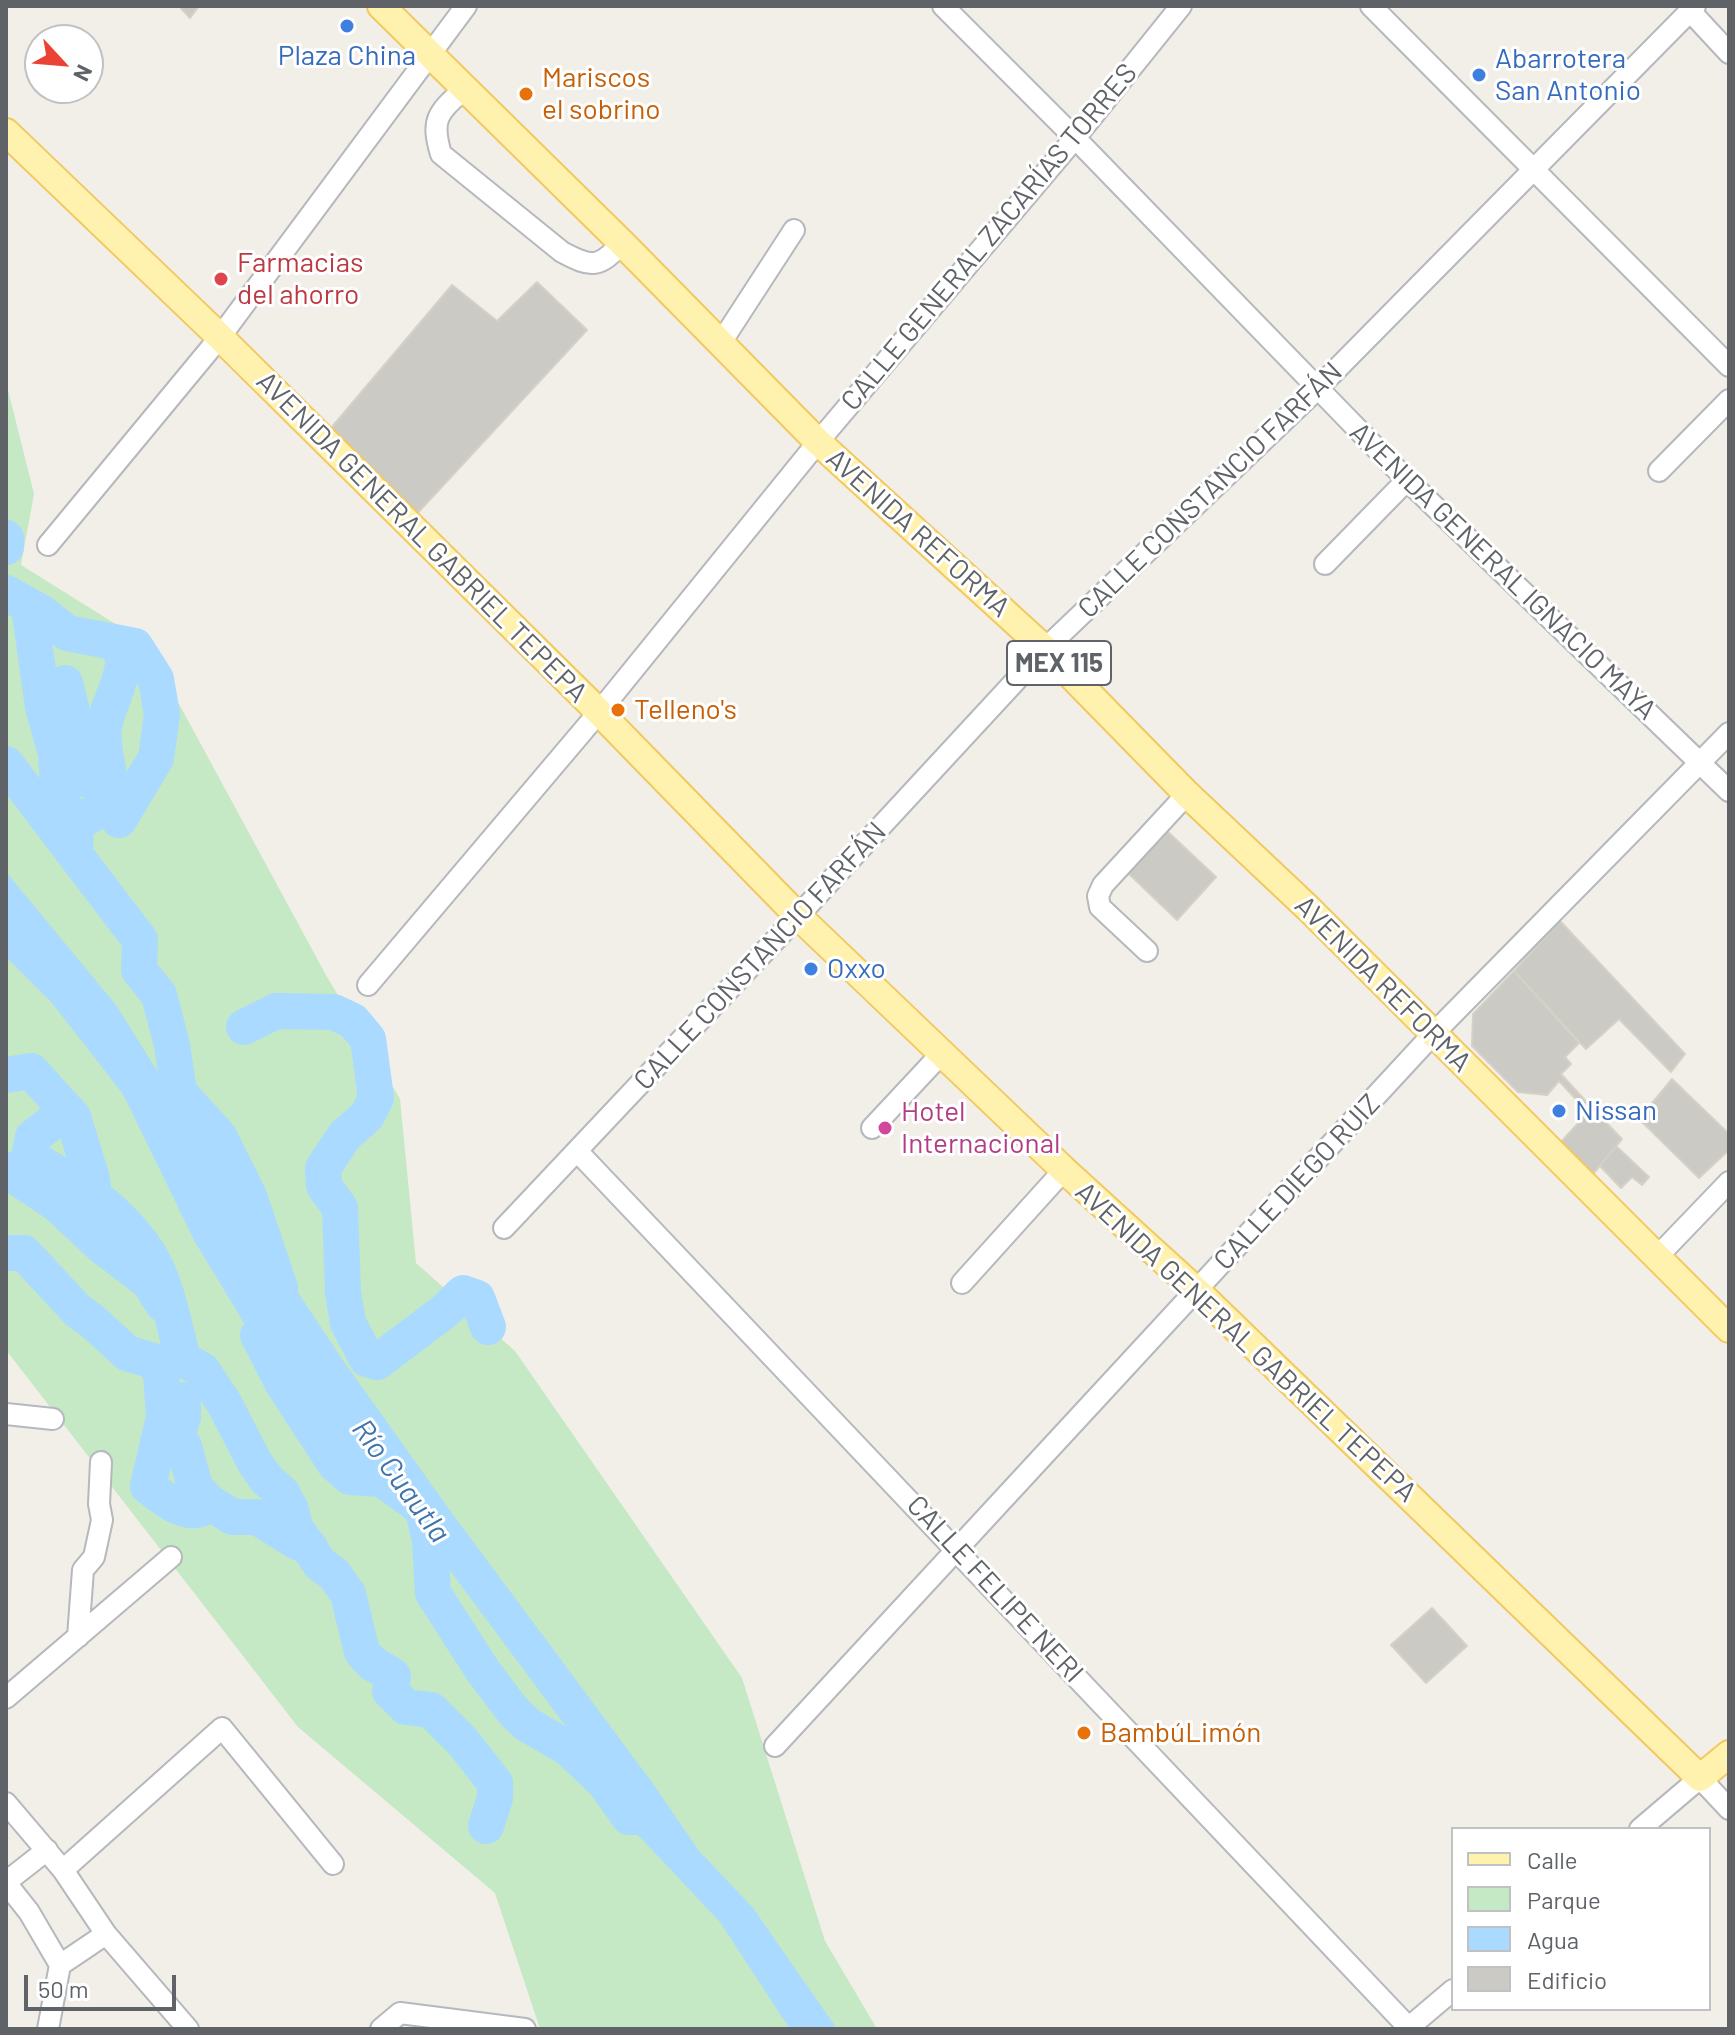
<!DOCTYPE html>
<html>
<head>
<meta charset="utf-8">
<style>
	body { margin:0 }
	#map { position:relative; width:1735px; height:2035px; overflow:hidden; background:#f1efe8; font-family:Barlow,sans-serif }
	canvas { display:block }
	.frame { position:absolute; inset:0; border:8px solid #5f6368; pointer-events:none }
	.legend { position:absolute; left:1451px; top:1827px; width:260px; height:184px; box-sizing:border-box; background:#fff; border:2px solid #bfc1c3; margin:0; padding:10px 14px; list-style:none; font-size:24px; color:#5f6368 }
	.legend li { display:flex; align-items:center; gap:16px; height:40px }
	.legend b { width:40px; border:2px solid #bfc1c3 }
	.north { position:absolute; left:24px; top:24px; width:80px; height:80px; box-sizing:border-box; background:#fff; border:2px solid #bfc1c3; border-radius:50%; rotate:116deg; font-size:22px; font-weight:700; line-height:32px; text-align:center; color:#5f6368 }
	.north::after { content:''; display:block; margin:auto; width:28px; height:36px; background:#ea4335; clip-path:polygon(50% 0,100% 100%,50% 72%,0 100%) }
	.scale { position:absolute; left:24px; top:1975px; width:152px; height:36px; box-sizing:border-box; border:4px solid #5f6368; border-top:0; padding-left:10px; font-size:24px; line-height:28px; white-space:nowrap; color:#5f6368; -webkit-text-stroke:6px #fff; paint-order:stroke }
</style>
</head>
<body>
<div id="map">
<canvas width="1735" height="2035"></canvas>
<div class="frame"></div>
<ul class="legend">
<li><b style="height:10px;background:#fff2af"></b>Calle</li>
<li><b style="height:22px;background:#c5e8c5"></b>Parque</li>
<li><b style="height:22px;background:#aadaff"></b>Agua</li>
<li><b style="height:22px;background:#cccac5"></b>Edificio</li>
</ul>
<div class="north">N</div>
<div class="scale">50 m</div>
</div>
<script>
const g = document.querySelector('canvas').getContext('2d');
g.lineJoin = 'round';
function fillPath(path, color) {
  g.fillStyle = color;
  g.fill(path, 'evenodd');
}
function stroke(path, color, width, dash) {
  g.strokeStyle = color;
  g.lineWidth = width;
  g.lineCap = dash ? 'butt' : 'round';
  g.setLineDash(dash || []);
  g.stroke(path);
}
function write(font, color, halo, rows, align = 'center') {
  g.font = font + ' Barlow,sans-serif';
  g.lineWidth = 6;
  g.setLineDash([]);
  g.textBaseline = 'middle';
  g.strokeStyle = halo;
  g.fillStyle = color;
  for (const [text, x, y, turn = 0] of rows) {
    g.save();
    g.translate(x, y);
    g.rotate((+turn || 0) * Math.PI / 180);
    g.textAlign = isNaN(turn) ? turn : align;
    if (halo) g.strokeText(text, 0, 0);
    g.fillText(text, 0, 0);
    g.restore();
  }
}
fillPath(new Path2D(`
	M6,382L34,494L21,565L146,643L327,977L400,1099L416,1263L515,1351L742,1678L825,1941L877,2029H540L495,1893L298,1727L6,1350Z`), '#c5e8c5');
fillPath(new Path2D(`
	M6,872L116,1005L254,1226L342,1359L451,1512L651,1781L699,1851L753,1908L837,2029H790L720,1922L640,1837L579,1744L405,1510L362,1470L270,1366L194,1240L123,1094L52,1003L6,957Z`), '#aadaff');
stroke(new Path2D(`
	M6,538V547
	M6,593L42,613L67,633L135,646L156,679L162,715L156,758L119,820
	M29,606L43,707L56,754L58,786L68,817L76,824
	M65,683L89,780
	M6,764L140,940L139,970L159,995L172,1045L179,1092L219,1136L249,1196L280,1288
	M75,853L76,824L114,801C111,782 101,744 104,727C107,702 134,667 118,643
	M244,1027L276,1011L334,1012L353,1021L368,1039L376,1098L367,1116L345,1135L323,1168L324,1186L340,1208L343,1292L348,1323L367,1359L377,1362L446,1310L463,1293L477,1298L488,1327
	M6,1075L31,1071L73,1117L92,1179L94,1196C161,1249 163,1280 183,1359L202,1370L224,1403L255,1463L267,1480L282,1493L291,1510L295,1527L320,1564L334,1574L348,1594L362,1652L372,1663L393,1676L390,1691L406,1707L431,1710L463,1742L495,1783V1798L486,1826
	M61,1104L54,1121L33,1137L29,1157L84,1188L103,1211
	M6,1170L57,1204L103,1247L149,1282L163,1304
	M6,1253H24L78,1311L92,1321L127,1353L153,1361L161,1373L164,1417L148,1486C165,1500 190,1521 210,1503
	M258,1335L283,1384L335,1464L350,1477L382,1479L423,1509L430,1542L433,1593L483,1671L514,1712L528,1725L568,1748L605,1783L629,1817H642L659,1828
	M183,1400V1417L177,1436L184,1446L195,1487L210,1503L233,1517H257L297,1542L310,1547`), '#aadaff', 36);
const building = new Path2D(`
	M179,6H199L190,18Z
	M537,282L587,330L413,518L326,434L452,285L497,321Z
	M1167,831L1216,877L1177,920L1127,872Z
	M1560,921L1685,1054L1671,1072L1619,1019L1586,1049L1514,971Z
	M1514,971L1579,1043L1565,1057L1571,1064L1561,1074L1592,1108L1588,1112L1559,1081L1547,1095L1518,1092L1472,1046L1473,1014Z
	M1672,1079L1729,1134V1150L1699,1178L1639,1119Z
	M1592,1108L1622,1139L1593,1174L1561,1142Z
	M1616,1146L1649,1177L1642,1185L1632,1177L1621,1188L1600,1166Z
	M1432,1608L1467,1646L1426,1683L1391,1645Z`);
fillPath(building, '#cccac5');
stroke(building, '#d6d1c6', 2);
const minor = new Path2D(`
	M943,6L1075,138L1407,480L1729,791
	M1371,6L1729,366
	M1690,11L1729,53
	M465,88C439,112 430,118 441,154L562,252C592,268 599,268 622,243
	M720,344L794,230
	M1659,471L1729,400
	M48,545L220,337L466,6
	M1325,564L1407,480
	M1147,951L1100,907L1098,896L1103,885L1187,794
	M368,985L599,712L818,442L1075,138L1181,6
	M872,1128L942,1053
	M578,1152L1410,2029
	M504,1228L798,916L1045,649L1317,389L1695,6
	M1656,1258L1729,1182
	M962,1283L1064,1170
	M6,1414L53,1419
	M78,1637L83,1570L94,1557L102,1520L99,1504L101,1462
	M6,1698L171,1557
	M775,1746L1434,1033L1729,733
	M6,1803L63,1870L106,1934L188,2029
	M1640,1829L1700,1778L1729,1809
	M63,1870L222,1728L333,1864
	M6,1882L47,1850
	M6,1883L29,1912L60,1965
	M48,2029L60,1965L106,1934
	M381,2029L400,2013L525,2029
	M1407,2029L1453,1990`);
const major = new Path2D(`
	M381,6L622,243L818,442L1045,649L1187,794L1309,909L1729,1329
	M6,132L220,337L599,712L798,916L1064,1170L1197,1291L1700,1778L1729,1754`);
stroke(minor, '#b5b8bc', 24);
stroke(major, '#f2c960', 30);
stroke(minor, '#fff', 20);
stroke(major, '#fff2af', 26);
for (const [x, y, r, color] of [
	[347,26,8,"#3f7fe0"],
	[1479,75,8,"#3f7fe0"],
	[526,94,8,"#e8710a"],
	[221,279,8,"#e0444e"],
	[618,710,8,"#e8710a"],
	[811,969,8,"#3f7fe0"],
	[1559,1111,8,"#3f7fe0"],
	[885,1128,8,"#d1479c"],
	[1084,1733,8,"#e8710a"]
]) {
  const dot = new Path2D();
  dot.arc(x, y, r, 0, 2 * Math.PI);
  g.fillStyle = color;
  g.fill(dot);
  stroke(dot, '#fff', 3);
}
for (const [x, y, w] of [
	[1059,663,104]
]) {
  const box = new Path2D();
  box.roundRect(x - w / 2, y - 22, w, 44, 6);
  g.fillStyle = '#fff';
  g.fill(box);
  stroke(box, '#5f6368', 2);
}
write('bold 26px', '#5f6368', null, [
	["MEX 115",1059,663]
]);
write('28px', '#366cbe', '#fff', [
	["Plaza China",347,56,"center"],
	["Abarrotera",1495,59],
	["San Antonio",1495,91],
	["Oxxo",827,969],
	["Nissan",1575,1111]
], 'left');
write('28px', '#c56008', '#fff', [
	["Mariscos",542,78],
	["el sobrino",542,110],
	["Telleno's",634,710],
	["BambúLimón",1100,1733]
], 'left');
write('28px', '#5f6368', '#fff', [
	["CALLE GENERAL ZACARÍAS TORRES",989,237,-50],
	["CALLE CONSTANCIO FARFÁN",1210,490,-44],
	["AVENIDA REFORMA",918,533,42],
	["AVENIDA GENERAL GABRIEL TEPEPA",422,537,45],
	["AVENIDA GENERAL IGNACIO MAYA",1503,571,44],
	["CALLE CONSTANCIO FARFÁN",760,956,-47],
	["AVENIDA REFORMA",1383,984,45],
	["CALLE DIEGO RUIZ",1297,1182,-47],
	["AVENIDA GENERAL GABRIEL TEPEPA",1246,1342,43],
	["CALLE FELIPE NERI",995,1589,47]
]);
write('28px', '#be3a42', '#fff', [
	["Farmacias",237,263],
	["del ahorro",237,295]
], 'left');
write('28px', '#b23c85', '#fff', [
	["Hotel",901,1112],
	["Internacional",901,1144]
], 'left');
write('italic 30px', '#4174aa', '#fff', [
	["Río Cuautla",401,1481,54]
]);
</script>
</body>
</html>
